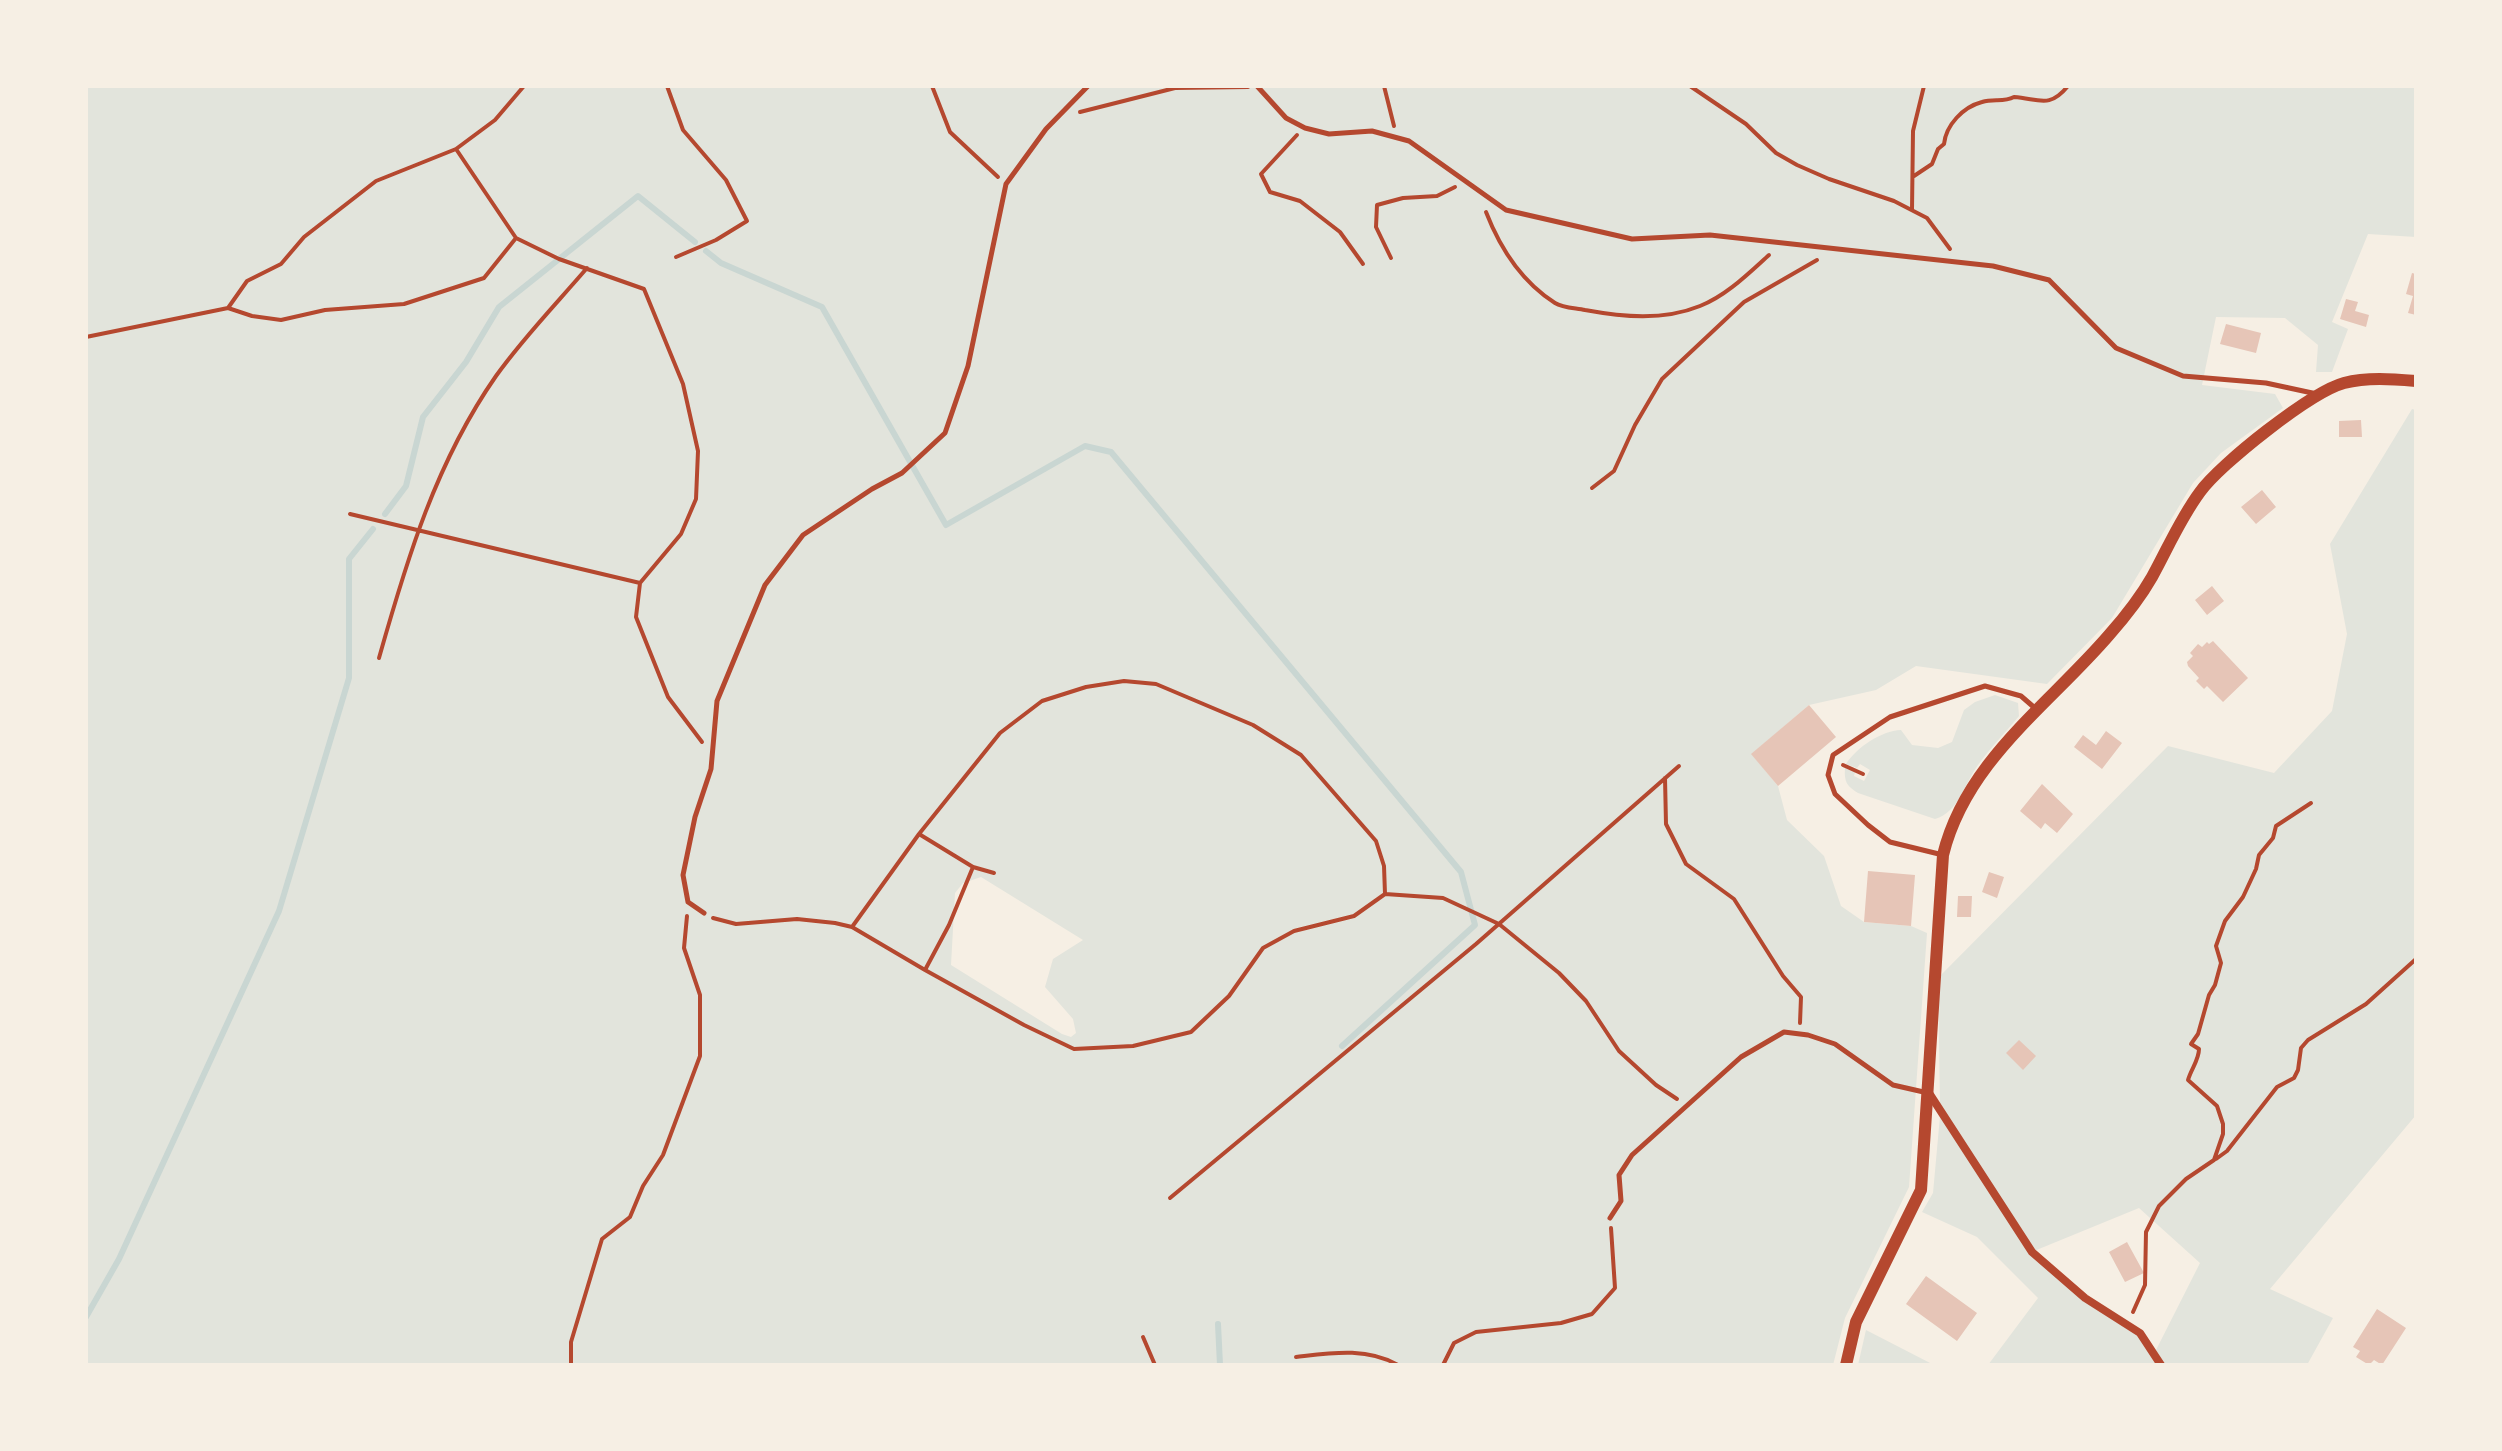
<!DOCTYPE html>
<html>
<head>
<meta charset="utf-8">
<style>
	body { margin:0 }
	#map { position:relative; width:2502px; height:1451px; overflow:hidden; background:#f6efe4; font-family:Rubik,sans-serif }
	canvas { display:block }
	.frame { position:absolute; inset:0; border:88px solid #f6efe4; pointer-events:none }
</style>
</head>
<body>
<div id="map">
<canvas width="2502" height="1451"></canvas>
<div class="frame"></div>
</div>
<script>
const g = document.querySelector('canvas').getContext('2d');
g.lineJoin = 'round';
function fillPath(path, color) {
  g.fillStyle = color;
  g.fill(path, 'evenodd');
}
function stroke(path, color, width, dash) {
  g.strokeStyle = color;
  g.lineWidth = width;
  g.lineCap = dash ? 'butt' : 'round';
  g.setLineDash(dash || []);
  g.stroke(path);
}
fillPath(new Path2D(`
	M86,86H2416V237L2368,234L2332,322L2348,329L2332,372H2316L2318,345L2285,318L2216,317L2202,385L2275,394L2283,408L2221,453L2193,483L2112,618L2047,684L1916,666L1876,690L1809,705L1752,754L1778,786L1787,820L1824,856L1841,906L1864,922L1911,926L1927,933L1909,1187L1845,1318L1833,1365H86ZM981,877L1083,940L1053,959L1045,987L1073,1019L1076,1033L1071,1037L1062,1034L951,965L955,893L963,883Z
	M2412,409L2416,410V1115L2270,1289L2333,1318L2307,1365H2164L2156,1350L2200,1263L2139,1208L2034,1251L1940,1104L1938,978L2168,746L2274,773L2332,711L2347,634L2330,544Z
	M1995,695L2018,703L2019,716C2006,732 1990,748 1978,765C1964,784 1959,812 1935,819L1858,793C1847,786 1844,782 1845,768L1855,772L1854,776L1864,781L1870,770L1860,764L1857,768L1846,764C1857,747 1881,731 1901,730L1912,745L1938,748L1952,742L1964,710L1975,702Z
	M1940,1116L2031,1254L2138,1335L2158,1365H1988L2038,1298L1977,1237L1922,1212L1933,1193Z
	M1866,1330L1934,1365H1858Z`), '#e2e4dc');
stroke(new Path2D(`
	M706,251L721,263L822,307L946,525L1085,446L1111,452L1461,872L1475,925L1342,1046
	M385,514L406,486L423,417L466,362L499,307L638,196L695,242
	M86,1317L119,1259L279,911L349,678V559L373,529
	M1218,1324L1220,1365`), '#c9d6d2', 6);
fillPath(new Path2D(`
	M2412,273L2416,274V315L2408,313L2413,296L2406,294Z
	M2346,299L2358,302L2355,311L2369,315L2366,327L2340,319Z
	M2226,324L2261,333L2256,353L2220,344Z
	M2361,420L2362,437H2339V421Z
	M2262,490L2276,507L2256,524L2241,507Z
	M2212,586L2224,601L2207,615L2195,600Z
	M2213,641L2248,678L2223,702L2207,686L2204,689L2196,681L2199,678L2188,666L2187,662L2193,656L2190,653L2198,644L2202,647L2207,642L2209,644Z
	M1809,705L1836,737L1778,786L1751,754Z
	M2106,731L2122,743L2102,769L2074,747L2083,735L2096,745Z
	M2042,784L2073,814L2057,833L2045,823L2041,829L2020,811Z
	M1868,871L1915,875L1911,926L1864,922Z
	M1989,872L2004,877L1997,898L1982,892Z
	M1958,896H1972L1971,917H1957Z
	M2019,1040L2036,1056L2023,1070L2006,1053Z
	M2127,1242L2144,1273L2125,1282L2109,1252Z
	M1926,1276L1977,1313L1957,1341L1906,1304Z
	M2377,1309L2406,1328L2382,1365L2374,1360L2369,1365L2356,1357L2360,1351L2353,1347Z`), '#e6c5b7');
stroke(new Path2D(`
	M667,86L683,130L726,180L747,221L716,240L676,257
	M932,86L950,132L998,177
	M1384,86L1394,126
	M1690,86L1746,124L1776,153L1797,165L1829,179L1894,201L1927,218L1950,249
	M1080,112L1175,88L1248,87
	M1297,135L1261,174L1270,192L1300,201L1340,232L1363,264
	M456,149L516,238L559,259L644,289L683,384L698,451L696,499L681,534L640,583L636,617L668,697L702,742
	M1914,176L1932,164L1938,149L1944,144C1946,125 1963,107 1982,102C1994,98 2003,103 2014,97C2040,99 2049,109 2068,86
	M1912,210L1913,131L1924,86
	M1486,212C1500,248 1522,282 1555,303C1563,308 1576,308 1585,310C1623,317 1663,321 1700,306C1726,296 1749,273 1769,255
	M1391,258L1376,227L1377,205L1403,198L1437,196L1455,187
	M228,308L252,316L281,320L325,310L404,304L484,278L516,238
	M86,337L228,308L247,281L281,264L304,237L376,181L456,149L495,120L524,86
	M1592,488L1614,471L1635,425L1662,379L1744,302L1817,260
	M350,514L640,583
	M379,658C407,559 436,462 496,376C523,338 557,303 587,268
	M1843,765L1863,774
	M1665,778L1666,824L1686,864L1734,899L1783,976L1801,997L1800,1023
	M919,834L1000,733L1042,701L1086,687L1124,681L1156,684L1253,725L1301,755L1376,841L1384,866L1385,894L1354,916L1294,931L1263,948L1229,996L1191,1032L1133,1046L1074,1049L1024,1025L925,970
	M1385,894L1443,898L1499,924L1559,973L1586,1001L1619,1051L1656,1085L1677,1099
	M713,918L736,924L797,919L835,923L852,927L925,970L949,925L973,867
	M852,927L919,834L973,867L994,873
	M2216,1159L2227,1151L2277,1087L2294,1078L2298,1070L2301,1048L2308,1040L2366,1004L2416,959
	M1170,1198L1476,944L1679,766
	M2133,1312L2145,1285L2146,1232L2159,1206L2186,1179L2214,1160L2223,1134V1124L2217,1106L2188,1080C2191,1069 2199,1060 2199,1049L2191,1044L2198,1034L2209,995L2215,985L2221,963L2216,946L2225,921L2243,897L2256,869L2259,855L2273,838L2276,826L2311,803
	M1143,1337L1155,1365
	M1296,1357C1331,1353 1366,1347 1398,1365
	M571,1365V1342L602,1239L630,1217L643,1186L663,1155L700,1056V995L684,948L687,916
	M1443,1365L1454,1343L1476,1332L1561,1323L1592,1314L1615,1288L1611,1228`), '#b5482f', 4);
stroke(new Path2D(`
	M1257,86L1286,118L1305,128L1329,134L1372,131L1409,141L1506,210L1632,239L1710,235L1993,266L2049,280L2116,348L2183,376L2266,383L2317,394
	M1943,855L1890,842L1868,825L1835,794L1828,775L1833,755L1890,717L1985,686L2021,696L2036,709
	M704,913L688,902L683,875L695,817L711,769L717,701L765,585L803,535L872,489L902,473L945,433L968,366L1006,184L1046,129L1088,86
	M1610,1218L1621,1201L1619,1175L1632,1155L1741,1057L1784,1032L1808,1035L1835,1044L1893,1085L1928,1093`), '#b5482f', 5);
stroke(new Path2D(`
	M1929,1093L2032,1252L2085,1298L2140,1333L2161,1365`), '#b5482f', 8);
stroke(new Path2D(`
	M1846,1365L1856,1322L1921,1190L1943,855C1966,761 2049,705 2109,635C2125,617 2140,598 2152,577C2168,548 2180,519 2200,492C2220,464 2311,392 2344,383C2367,377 2392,379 2416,381`), '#b5482f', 12);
</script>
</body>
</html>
